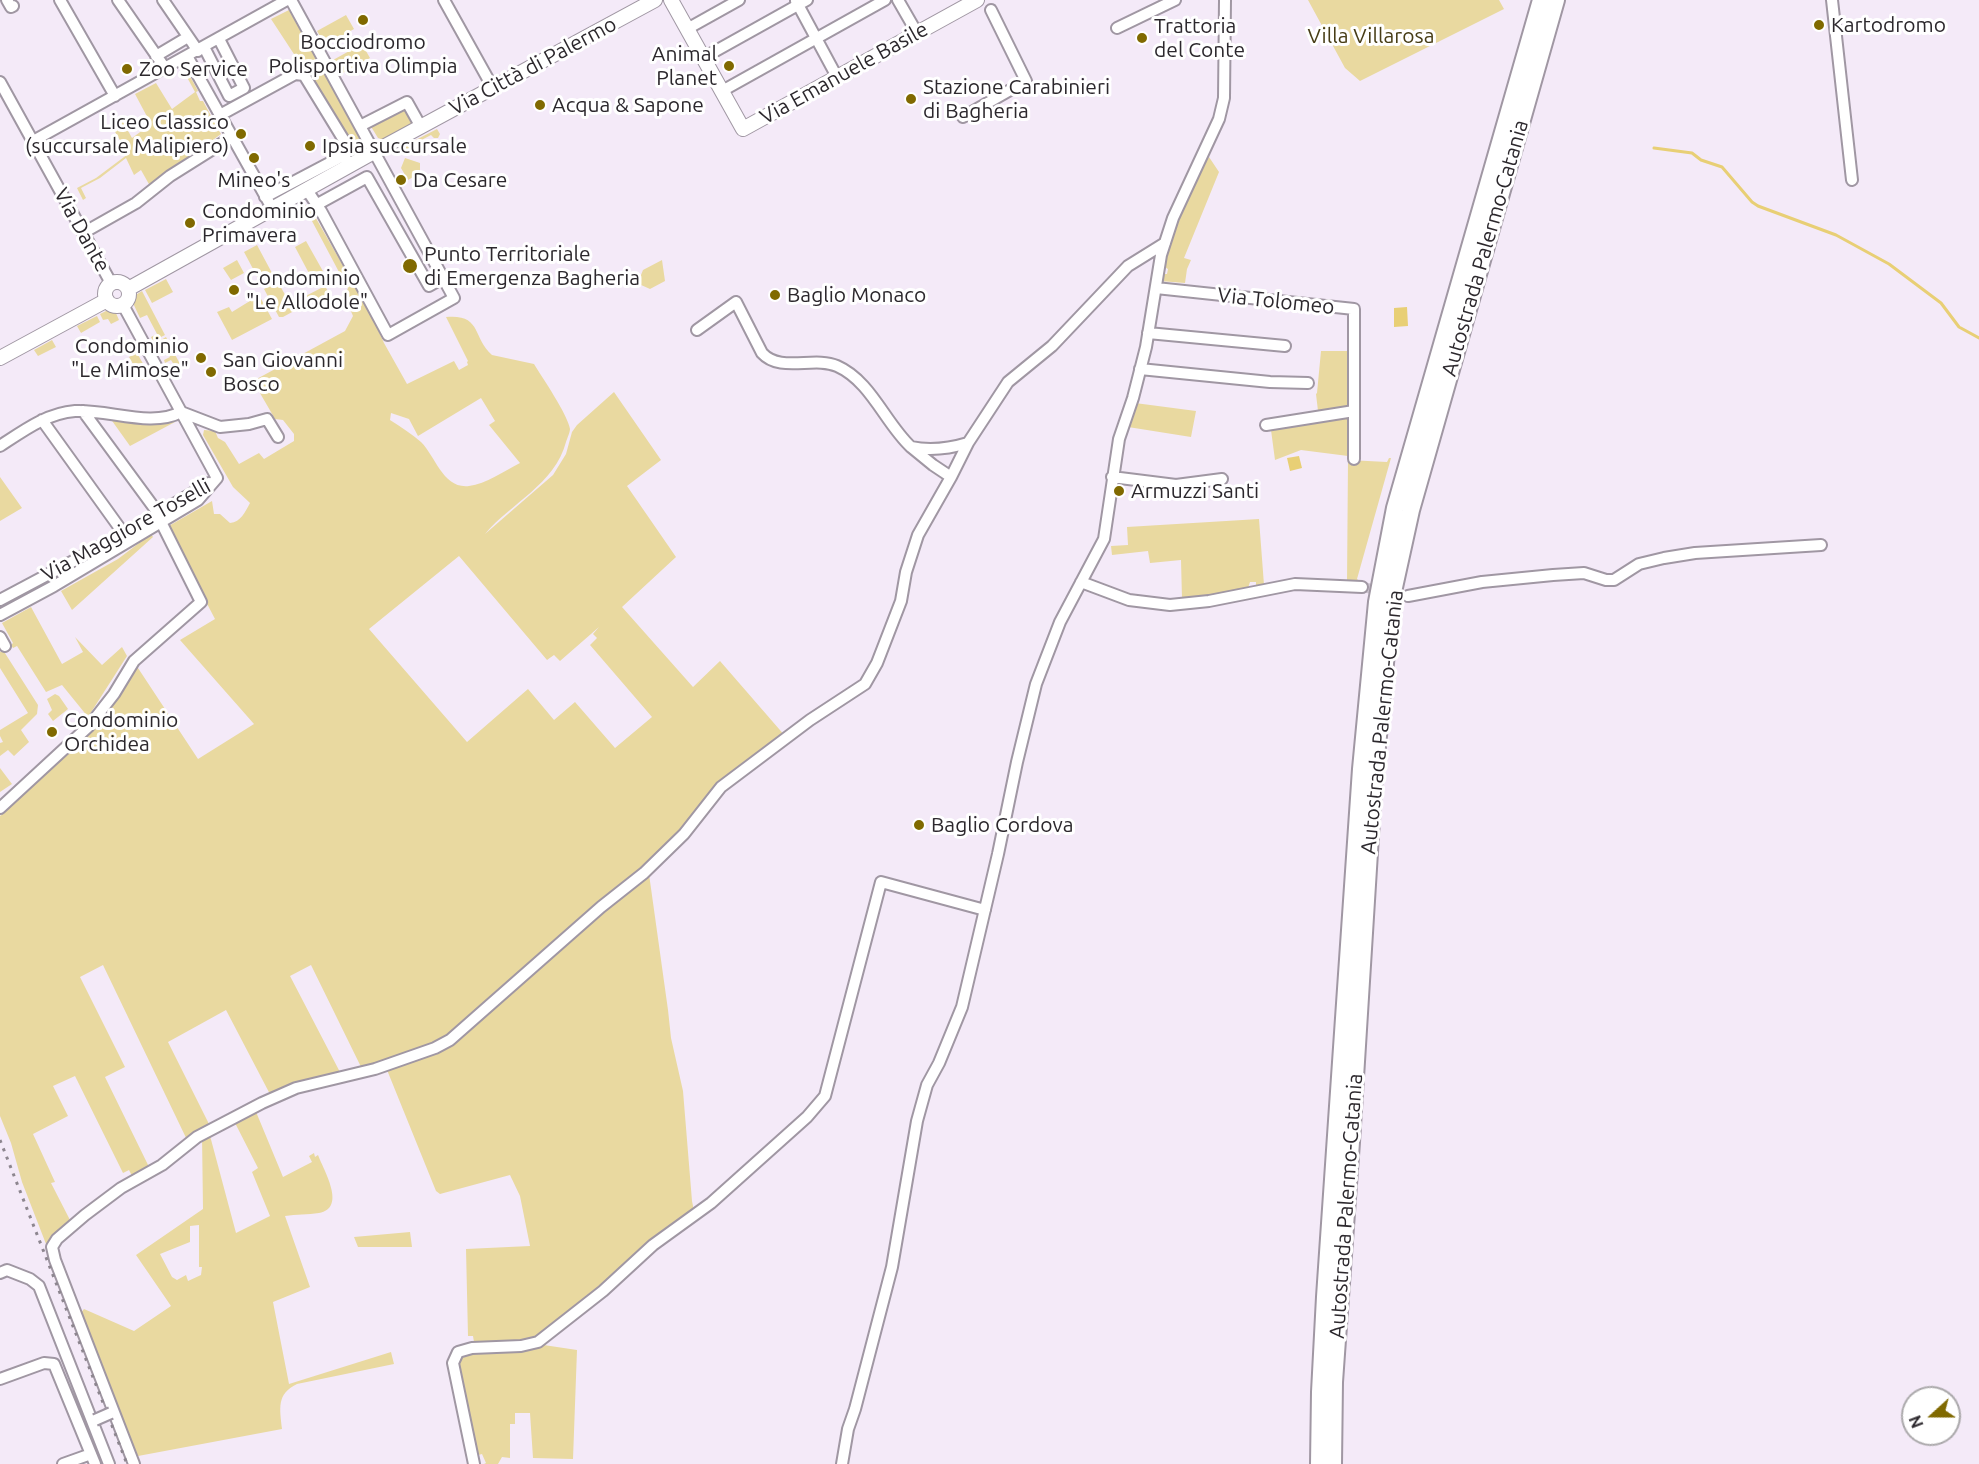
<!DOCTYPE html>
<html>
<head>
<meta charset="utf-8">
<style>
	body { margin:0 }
	#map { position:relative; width:1979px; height:1464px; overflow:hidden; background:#f4eaf8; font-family:Ubuntu,sans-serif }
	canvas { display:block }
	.north { position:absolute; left:1901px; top:1386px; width:60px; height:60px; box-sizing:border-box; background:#fff; border:2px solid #aba9ab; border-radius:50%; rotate:249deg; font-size:16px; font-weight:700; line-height:24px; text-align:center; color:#2c282d }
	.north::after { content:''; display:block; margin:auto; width:21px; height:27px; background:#806900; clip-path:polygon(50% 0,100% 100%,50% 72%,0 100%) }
</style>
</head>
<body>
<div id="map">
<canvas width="1979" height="1464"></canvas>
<div class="north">N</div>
</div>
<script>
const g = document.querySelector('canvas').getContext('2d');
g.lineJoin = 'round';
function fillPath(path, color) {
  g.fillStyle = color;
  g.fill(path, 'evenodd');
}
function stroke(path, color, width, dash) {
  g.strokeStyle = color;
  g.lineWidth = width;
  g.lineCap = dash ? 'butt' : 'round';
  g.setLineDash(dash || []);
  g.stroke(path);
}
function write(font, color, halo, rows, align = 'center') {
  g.font = font + ' Ubuntu,sans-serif';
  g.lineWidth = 6;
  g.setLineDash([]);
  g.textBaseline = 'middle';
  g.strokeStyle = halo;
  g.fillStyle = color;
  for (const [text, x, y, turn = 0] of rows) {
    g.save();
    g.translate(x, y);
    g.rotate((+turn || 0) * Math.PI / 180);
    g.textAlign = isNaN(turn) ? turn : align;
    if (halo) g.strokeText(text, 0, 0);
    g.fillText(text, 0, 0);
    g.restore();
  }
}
fillPath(new Path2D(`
	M1308,0H1499L1504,9L1360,81L1345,68Z
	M289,10L364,145V150L362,151L359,147L356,149L271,19Z
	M346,15L354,29L325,45L317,31Z
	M362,44L370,58L341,74L333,60Z
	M185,67L198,91L196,92L200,101H203L221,134L150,186L141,170L134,175L126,158L100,178L81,188L86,198L83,200L77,188L96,178L128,154L111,125L121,118L132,138L151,124L135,94L156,83L172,109L195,92L182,68Z
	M407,106L416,123L384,140L378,138L370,125Z
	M437,129L440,134L438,138H434L431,135L412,145L410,150L407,151L403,150L402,147Z
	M1209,157L1219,172L1184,258L1191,260L1187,269L1185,283L1160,281L1163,274H1167L1168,269L1163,266L1170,234L1194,183Z
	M405,158L420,163V173L408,180L401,168Z
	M306,205L313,213L358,292L366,303L384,343L407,384L454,361L459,370L468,365L467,362L468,361L446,317C482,314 472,337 492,355L534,364C542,377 568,415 570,429C570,432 567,439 566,442C555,484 511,503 485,534L553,475L566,454L572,432L577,425L614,392L661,460L627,486L676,557L622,607L693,687L720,661L786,737L721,787L649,874L668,1010L671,1038L683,1091L692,1201L695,1216L537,1344L577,1350L573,1459L533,1458L530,1413H515V1424H510V1458L502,1457L498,1464H484L486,1463L482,1454L475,1456L453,1363L458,1352L475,1348L473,1336H468L466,1249L530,1246L520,1196L510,1175L440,1194L436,1191L385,1065L363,1071L311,965L290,976L342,1076L272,1098L226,1010L168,1042L212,1130L209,1132L236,1233L270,1216L252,1172L258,1168L233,1119L254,1107L283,1177L312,1162L309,1156L314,1153L315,1157L318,1155C324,1171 347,1208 319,1213C308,1215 296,1214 285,1216L310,1287L273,1302L289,1384L391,1352L394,1364L297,1384C276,1394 280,1409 282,1429L138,1456L80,1314L84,1309L134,1331L171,1306L136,1255L203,1209L202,1135L189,1144L103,965L80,977L125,1067L105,1077L150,1169L133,1178L129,1170L123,1173L75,1076L53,1086L68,1116L33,1134L55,1182L51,1183L70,1220L46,1244L22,1182L11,1143L0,1116V816L97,724L115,701L136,665L198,759L254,724L180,640L215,619L167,527L212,501L214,514H220L230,523C241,522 245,512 250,503L233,487L203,435L204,430L215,431L218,438L225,442L239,464L259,453L264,459L294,441V434L283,420L275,419L253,381L345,331L353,316L343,293L348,289L304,206ZM481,398L495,421L489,425L520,463C504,471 486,484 469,486C443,489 436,457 421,442C412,434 401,427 390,420L391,413L409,419L418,436ZM459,556L547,660L554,655L560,661L599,627L593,634L597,638L590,645L652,717L615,748L575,702L554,720L528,689L467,742L369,629ZM199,1225V1267H202L201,1275L188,1281L186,1275L177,1280L172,1277L160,1254L190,1242V1226Z
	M306,241L324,273L312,279L295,247Z
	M257,245L272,273L259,280L244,252Z
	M237,260L244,273L231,280L223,268Z
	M662,260L665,281L650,289L630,280L625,275L630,273L634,276L641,275L643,270Z
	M166,279L173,292L152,303L145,290Z
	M278,282L294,311L283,317H279L264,289Z
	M325,286L329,293L300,308L296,301Z
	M142,291L165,335L153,341L151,337L157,334L147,315L140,318L132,301L134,296Z
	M258,296L260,297L272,319L232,340L217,312L229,307L232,312Z
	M110,309L115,311L119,320L111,324L108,319L103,320L100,314Z
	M97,316L100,322L81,333L77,326Z
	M166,337L182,368L171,374L170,372L176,368L171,360L165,363L164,360L170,357L162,342L155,346L154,344Z
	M52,340L56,347L38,356L34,350Z
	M1321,351H1347V406L1318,411L1316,394L1317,393Z
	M137,353L150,376L142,380L129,357Z
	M1135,403L1196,411L1191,437L1128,427Z
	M1348,417V456L1301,450L1275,460L1271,430Z
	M110,418L146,423L175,422L130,446Z
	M1389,458H1391L1357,579L1360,582L1347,583L1348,460L1387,462Z
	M0,477L22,508L0,521Z
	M1259,519L1264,585L1256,587V582H1250L1248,588L1225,594L1182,599L1181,560L1150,563L1148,551L1112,555L1111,546L1128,545L1127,527Z
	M151,534L153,537L72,610L61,591L118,559Z
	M31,607L62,664L83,652L75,637L102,665L122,647L127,656L88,717L62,685L46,692L17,646L13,648L11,645L13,643L2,623Z
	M3,650L38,705L37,714L21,730L29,742L14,756L8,750L0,756V743L3,742L0,736V730L28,713L0,668V652Z
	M55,694L59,696L68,709L53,721L48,714L52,710L47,699Z
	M0,768L12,784L0,792Z
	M410,1232L412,1247H358L354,1237Z`), '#e9d9a0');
fillPath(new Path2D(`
	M1407,307L1408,326L1394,327V308Z
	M1299,456L1302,468L1290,471L1287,458Z`), '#e8cf75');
stroke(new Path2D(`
	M1654,148L1692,153L1701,160L1722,167L1752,202L1758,206L1836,235L1889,264L1941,303L1959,327L1979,338`), '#e8cf75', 3);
stroke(new Path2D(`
	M1362,587L1408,596`), '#ccc3cf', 10, [10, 5]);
const minor = new Path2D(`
	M7,0L11,7L13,6
	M60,0L115,96
	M118,0L165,68
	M163,0L198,51
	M291,0L454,298L388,335L321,211L307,190
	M444,0L493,88
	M898,0L917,33
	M1832,0L1852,180
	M796,1L837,77
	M1117,28L1175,0
	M687,29L739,0
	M204,47L229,96L244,88L219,39
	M156,56L188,37
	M187,56L272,208
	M703,58L807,0
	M0,82L111,283
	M722,91L885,0
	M220,115L295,74L304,75L345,142V157L350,166
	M963,117L1026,81L991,10
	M360,126L407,102L421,127
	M33,141L287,0
	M265,197L339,158L345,157
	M316,205L367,177L429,286L443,278
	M83,233L136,203L170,176L232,137
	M1156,288L1354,309V459
	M123,305L217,478
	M697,330L736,302L762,353C780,373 814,356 837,366C871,381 885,423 911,447
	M1148,333L1285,346
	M1140,369L1270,382L1308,383
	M83,411L158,513
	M42,420L124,534
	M1266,425L1354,411
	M0,446C23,431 47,413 75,411C108,409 151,428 181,412L220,427L249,424L267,419L278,437
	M951,477L933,465L911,447C930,451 948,449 968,443
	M1112,477L1176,485L1222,479
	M1081,582L1129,600L1170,605L1209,601L1295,584L1362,587
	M1408,596L1482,582L1553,575L1584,573L1606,580H1614L1639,564L1664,558L1695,553L1821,545
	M0,600L124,534L209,483
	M0,615L54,586L198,500L217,478
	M0,637L5,646
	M0,808L89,726L114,694L134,661L201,602L161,522
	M0,1273L7,1270L30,1279L39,1286L109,1464
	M0,1379L44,1363L54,1364L95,1464
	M63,1464L91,1454
	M134,1464L55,1260L52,1247L57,1239L85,1215L121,1188L162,1165L197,1137L262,1103L296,1088L375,1069L435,1048L450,1040L601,907L644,873L684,834L721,787L810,720L865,684L877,663L901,601L906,572L918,535L951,477L968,443L1008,382L1052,346L1128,266L1165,243
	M474,1464L453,1363L458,1352L472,1348L521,1346L538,1342L603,1291L653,1245L711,1203L807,1117L825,1096L881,882L985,910
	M842,1464L848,1429L855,1409L892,1267L917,1121L927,1085L939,1063L962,1007L998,854L1017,762L1036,684L1060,622L1104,539L1119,439L1133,398L1146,347L1161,255L1173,218L1219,119L1224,98L1225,0`);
const major = new Path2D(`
	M671,0L743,129L977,0
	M105 294a12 12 0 1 1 24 0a12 12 0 1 1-24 0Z
	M128,289L374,152L655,0
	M0,358L107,300`);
const highway = new Path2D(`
	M1319,1464L1320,1392L1325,1297L1361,769L1377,602L1395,508L1541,0
	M1333,1464L1334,1382L1351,1142L1373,788L1391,601L1411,510L1556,0`);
stroke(minor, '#a097a3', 14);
stroke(major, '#a097a3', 16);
stroke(highway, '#a097a3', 20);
stroke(minor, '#fff', 10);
stroke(major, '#fff', 14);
stroke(highway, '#fff', 16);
stroke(new Path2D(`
	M0,1140L127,1464`), '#8d868f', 3, [3, 6]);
const minorBridge = new Path2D(`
	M95,1420L111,1413`);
stroke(minorBridge, '#a097a3', 14, []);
stroke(minorBridge, '#fff', 10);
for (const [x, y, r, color] of [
	[363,20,6,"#806900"],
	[1819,25,6,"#806900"],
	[1142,38,6,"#806900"],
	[729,66,6,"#806900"],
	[127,69,6,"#806900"],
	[911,99,6,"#806900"],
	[540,105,6,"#806900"],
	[241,134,6,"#806900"],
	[310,146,6,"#806900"],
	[254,158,6,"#806900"],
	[401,180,6,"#806900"],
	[190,223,6,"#806900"],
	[410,266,8,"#806900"],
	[234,290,6,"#806900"],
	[775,295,6,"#806900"],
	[201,358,6,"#806900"],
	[211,372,6,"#806900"],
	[1119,491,6,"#806900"],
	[52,732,6,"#806900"],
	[919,825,6,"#806900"]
]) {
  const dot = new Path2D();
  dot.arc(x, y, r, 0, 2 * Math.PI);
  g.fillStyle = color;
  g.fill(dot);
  stroke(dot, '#fff', 2);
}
write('21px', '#2c282d', '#fff', [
	["Kartodromo",1831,25],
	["Trattoria",1154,26],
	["del Conte",1154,50],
	["Bocciodromo",363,42,"center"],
	["Polisportiva Olimpia",363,66,"center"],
	["Animal",717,54,"right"],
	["Planet",717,78,"right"],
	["Zoo Service",139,69],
	["Stazione Carabinieri",923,87],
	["di Bagheria",923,111],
	["Acqua & Sapone",552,105],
	["Liceo Classico",229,122,"right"],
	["(succursale Malipiero)",229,146,"right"],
	["Ipsia succursale",322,146],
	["Mineo's",254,180,"center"],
	["Da Cesare",413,180],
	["Condominio",202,211],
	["Primavera",202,235],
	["Punto Territoriale",424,254],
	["di Emergenza Bagheria",424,278],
	["Condominio",246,278],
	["\"Le Allodole\"",246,302],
	["Baglio Monaco",787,295],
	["Condominio",189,346,"right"],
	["\"Le Mimose\"",189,370,"right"],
	["San Giovanni",223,360],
	["Bosco",223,384],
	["Armuzzi Santi",1131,491],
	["Condominio",64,720],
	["Orchidea",64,744],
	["Baglio Cordova",931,825]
], 'left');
write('21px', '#473d16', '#fff', [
	["Villa Villarosa",1371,36]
]);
write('21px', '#2c282d', '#fff', [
	["Via Città di Palermo",533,66,-28],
	["Via Emanuele Basile",844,73,-29],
	["Via Dante",82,230,61],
	["Autostrada Palermo-Catania",1485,248,-74],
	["Via Tolomeo",1276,301,6],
	["Via Maggiore Toselli",126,530,-29],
	["Autostrada Palermo-Catania",1382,722,-84],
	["Autostrada Palermo-Catania",1346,1206,-86]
]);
</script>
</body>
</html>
